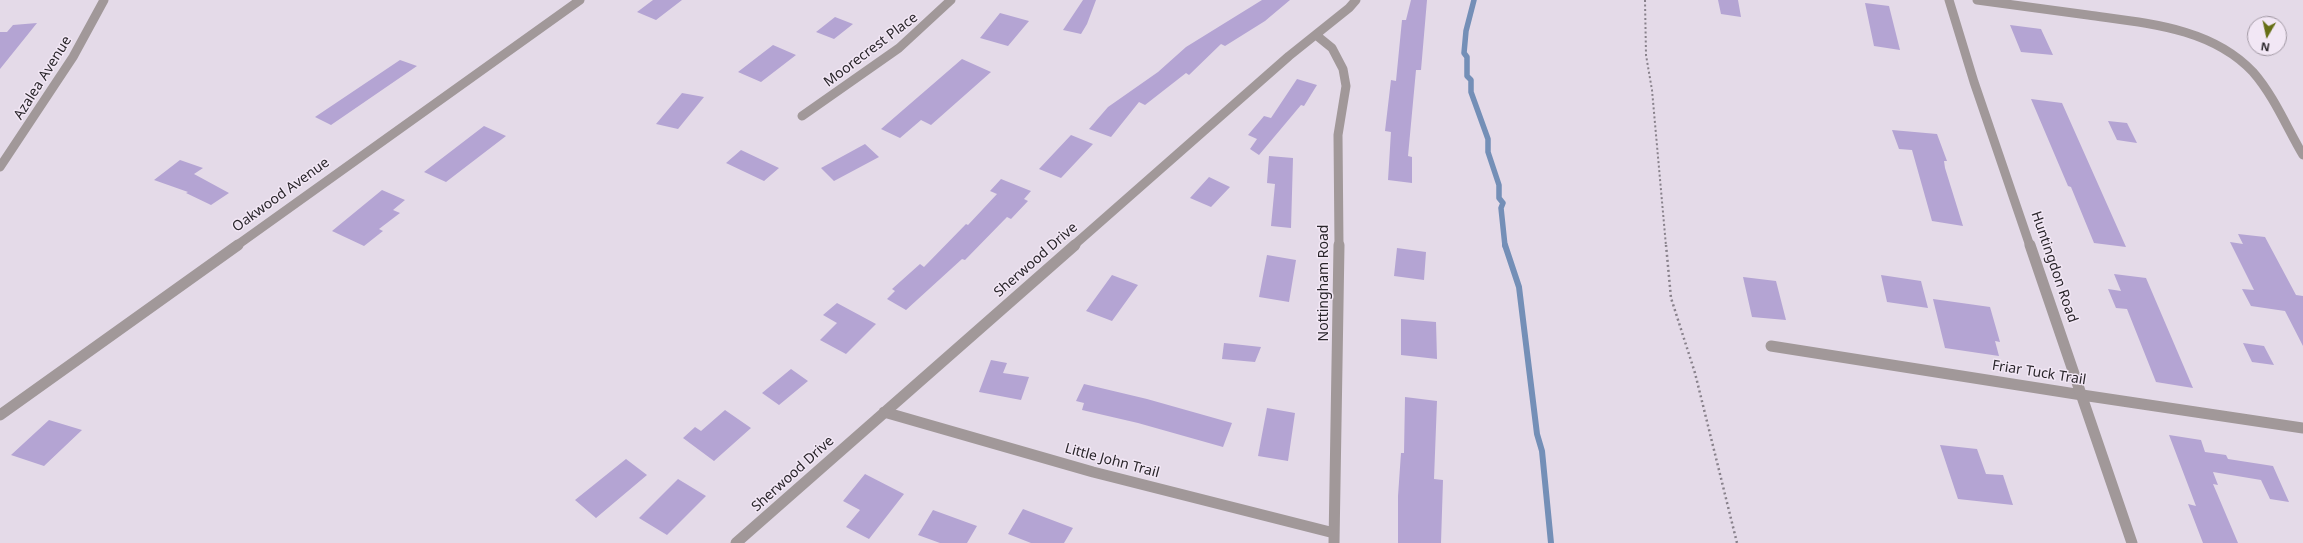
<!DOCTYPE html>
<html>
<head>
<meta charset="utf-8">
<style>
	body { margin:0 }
	#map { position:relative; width:2303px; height:543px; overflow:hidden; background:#e4dae8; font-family:"Noto Sans",sans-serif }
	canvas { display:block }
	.north { position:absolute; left:2247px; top:16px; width:40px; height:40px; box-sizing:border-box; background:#f2e7f5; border:1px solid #a299a4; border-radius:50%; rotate:189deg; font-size:11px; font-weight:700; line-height:16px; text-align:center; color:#29252a }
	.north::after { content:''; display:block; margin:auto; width:14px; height:18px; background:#666f16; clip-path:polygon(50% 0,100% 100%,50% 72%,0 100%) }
</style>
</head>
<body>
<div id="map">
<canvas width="2303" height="543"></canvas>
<div class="north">N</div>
</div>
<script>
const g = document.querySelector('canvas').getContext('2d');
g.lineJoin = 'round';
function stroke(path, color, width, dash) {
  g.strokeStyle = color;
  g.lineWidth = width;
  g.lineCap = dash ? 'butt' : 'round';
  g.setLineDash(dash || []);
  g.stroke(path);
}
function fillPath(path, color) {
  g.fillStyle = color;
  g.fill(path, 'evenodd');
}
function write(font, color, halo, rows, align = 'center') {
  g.font = font + ' "Noto Sans",sans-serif';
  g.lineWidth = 3;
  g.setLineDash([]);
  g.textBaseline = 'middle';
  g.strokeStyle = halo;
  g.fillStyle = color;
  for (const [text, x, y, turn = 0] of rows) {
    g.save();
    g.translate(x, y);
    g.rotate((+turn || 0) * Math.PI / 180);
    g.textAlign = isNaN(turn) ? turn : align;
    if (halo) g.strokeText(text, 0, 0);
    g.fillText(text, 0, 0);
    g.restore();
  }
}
stroke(new Path2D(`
	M1474,0L1466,31L1464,53L1467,57V76L1471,80V92L1488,139V152L1499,185V198L1503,203L1501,208L1505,246`), '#748fb7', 5.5);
stroke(new Path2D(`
	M1505,245L1519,287L1537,434L1542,451L1551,543`), '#748fb7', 6);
fillPath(new Path2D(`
	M653,0H682L656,20L637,12Z
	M1083,0H1096L1087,24L1081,34L1063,30Z
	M1262,0H1290L1265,21L1225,46L1221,44L1189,75L1186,73L1145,105L1139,102L1111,137L1089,129L1108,107L1158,72L1186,47Z
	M1411,0H1427L1421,70H1416L1408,156L1412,157V183L1388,180L1391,132L1385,131L1391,80L1396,81L1402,20H1406Z
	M1718,0H1738L1741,17L1721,14Z
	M1865,3L1889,6L1900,50L1874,46Z
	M1000,13L1029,21L1008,46L980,38Z
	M835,17L853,24L834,39L816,32Z
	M37,23L0,69V32H7L13,25Z
	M2010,25L2041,29L2053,55L2021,52Z
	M773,45L796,55L761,82L738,72Z
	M962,59L991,72L931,125L921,120L900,138L881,129Z
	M400,60L417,66L331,125L315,117Z
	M1297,79L1317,85L1304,106L1301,105L1259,155L1250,149L1257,139L1248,135L1264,116L1271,118Z
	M682,93L704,97L678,129L656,124Z
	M2031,99L2062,103L2126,247L2094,243L2071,187L2068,186Z
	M2108,121L2127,123L2137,143L2117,140Z
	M484,126L506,136L446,182L424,172Z
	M1892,130L1937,134L1947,161H1944L1945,168L1963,226L1932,221L1912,150L1899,149Z
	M1071,135L1093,144L1061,178L1039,169Z
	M865,144L879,157L834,181L821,168Z
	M741,150L779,168L764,181L726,163Z
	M1269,156L1293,158L1291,228L1271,226L1275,184L1267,183Z
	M180,160L203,168L194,174L229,193L211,205L186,193L188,192L154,180Z
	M1209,177L1230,187L1211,207L1190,198Z
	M1001,179L1031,191L1024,199L1028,201L1011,219L1007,217L965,260L962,259L906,310L887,299L895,291L892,289L920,264L924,267L966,224L968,225L997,194L990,191Z
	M382,190L405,200L393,210L400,213L379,229L383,231L364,246L332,231Z
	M2238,234L2265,237L2296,295L2303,296V346L2285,311L2251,306L2242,289L2254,290L2230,242L2243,244Z
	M1397,248L1426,252L1424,280L1394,276Z
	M1267,255L1296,260L1289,302L1259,297Z
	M2114,274L2146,278L2193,388L2156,382L2127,309L2116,308L2108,289L2121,291Z
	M1112,275L1138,285L1112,321L1086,311Z
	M1881,275L1921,281L1928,308L1887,302Z
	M1743,277L1776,281L1786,320L1752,317Z
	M1933,299L1990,307L2000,342L1995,341L1999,356L1945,348Z
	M837,303L876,324L846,354L820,340L837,323L823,315Z
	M1401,319L1436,322L1437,359L1401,355Z
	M1224,343L1261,347L1255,362L1222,359Z
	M2243,343L2264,346L2274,365L2252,362Z
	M991,360L1007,363L1003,373L1029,377L1021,400L979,392Z
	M791,369L808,381L779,405L762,393Z
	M1084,384L1147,399L1232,423L1223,447L1138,423L1082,410L1084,403L1076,401Z
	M1405,397L1437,401L1434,479L1443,480L1441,543H1398V496L1401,453H1404Z
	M1267,408L1295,413L1288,461L1258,456Z
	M725,410L751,428L714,461L683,438L695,427L701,431Z
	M49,420L82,430L44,466L11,455Z
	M2169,435L2201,440L2205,452L2226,455L2228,459L2273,466L2289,502L2270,499L2261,480L2213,472L2218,485L2213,484L2238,543H2203L2188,504L2196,506Z
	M1940,445L1977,449L1986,474L2003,475L2013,505L1958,499Z
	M626,459L647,475L596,518L575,500Z
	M865,474L904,494L869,539L846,527L860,510L843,501Z
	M678,479L706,496L667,535L639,518Z
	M1023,509L1073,528L1064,543H1031L1008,534Z
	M933,510L977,526L967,543H940L918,535Z`), '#b4a4d3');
stroke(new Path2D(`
	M1645,0L1646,55L1652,90L1666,246`), '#88818b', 2, [2, 2.5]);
stroke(new Path2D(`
	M1666,245L1671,298L1695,373L1737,543`), '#88818b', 2.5, [2, 3]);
stroke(new Path2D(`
	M1771,346L2082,395`), '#a19899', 11);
stroke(new Path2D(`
	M1949,0L1974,82L2030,246
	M1977,0C2014,5 2051,10 2088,15C2145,23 2211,27 2253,72C2274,96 2287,128 2303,155
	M1316,35L1332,48L1343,69L1346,86L1338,135L1339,246
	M802,116L899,48L951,0
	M0,167L73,57L104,0
	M1073,246L1289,56L1349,8L1356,0`), '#a19899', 9);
stroke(new Path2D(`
	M2030,245L2132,543
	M2082,395L2303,428
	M884,412L1093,472L1334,533
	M736,543L1075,245
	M1334,543L1339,245`), '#a19899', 11);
stroke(new Path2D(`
	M236,246L580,0`), '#a19899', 9);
stroke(new Path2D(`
	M0,415L238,245`), '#a19899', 11);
write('14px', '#29252a', '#f2e7f5', [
	["Moorecrest Place",871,50,-37],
	["Azalea Avenue",43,78,-58],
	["Oakwood Avenue",281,195,-36],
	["Sherwood Drive",1036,260,-41],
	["Huntingdon Road",2054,267,71],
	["Nottingham Road",1324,283,-90],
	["Friar Tuck Trail",2039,373,9],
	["Little John Trail",1112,461,15],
	["Sherwood Drive",793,474,-42]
]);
</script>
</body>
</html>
